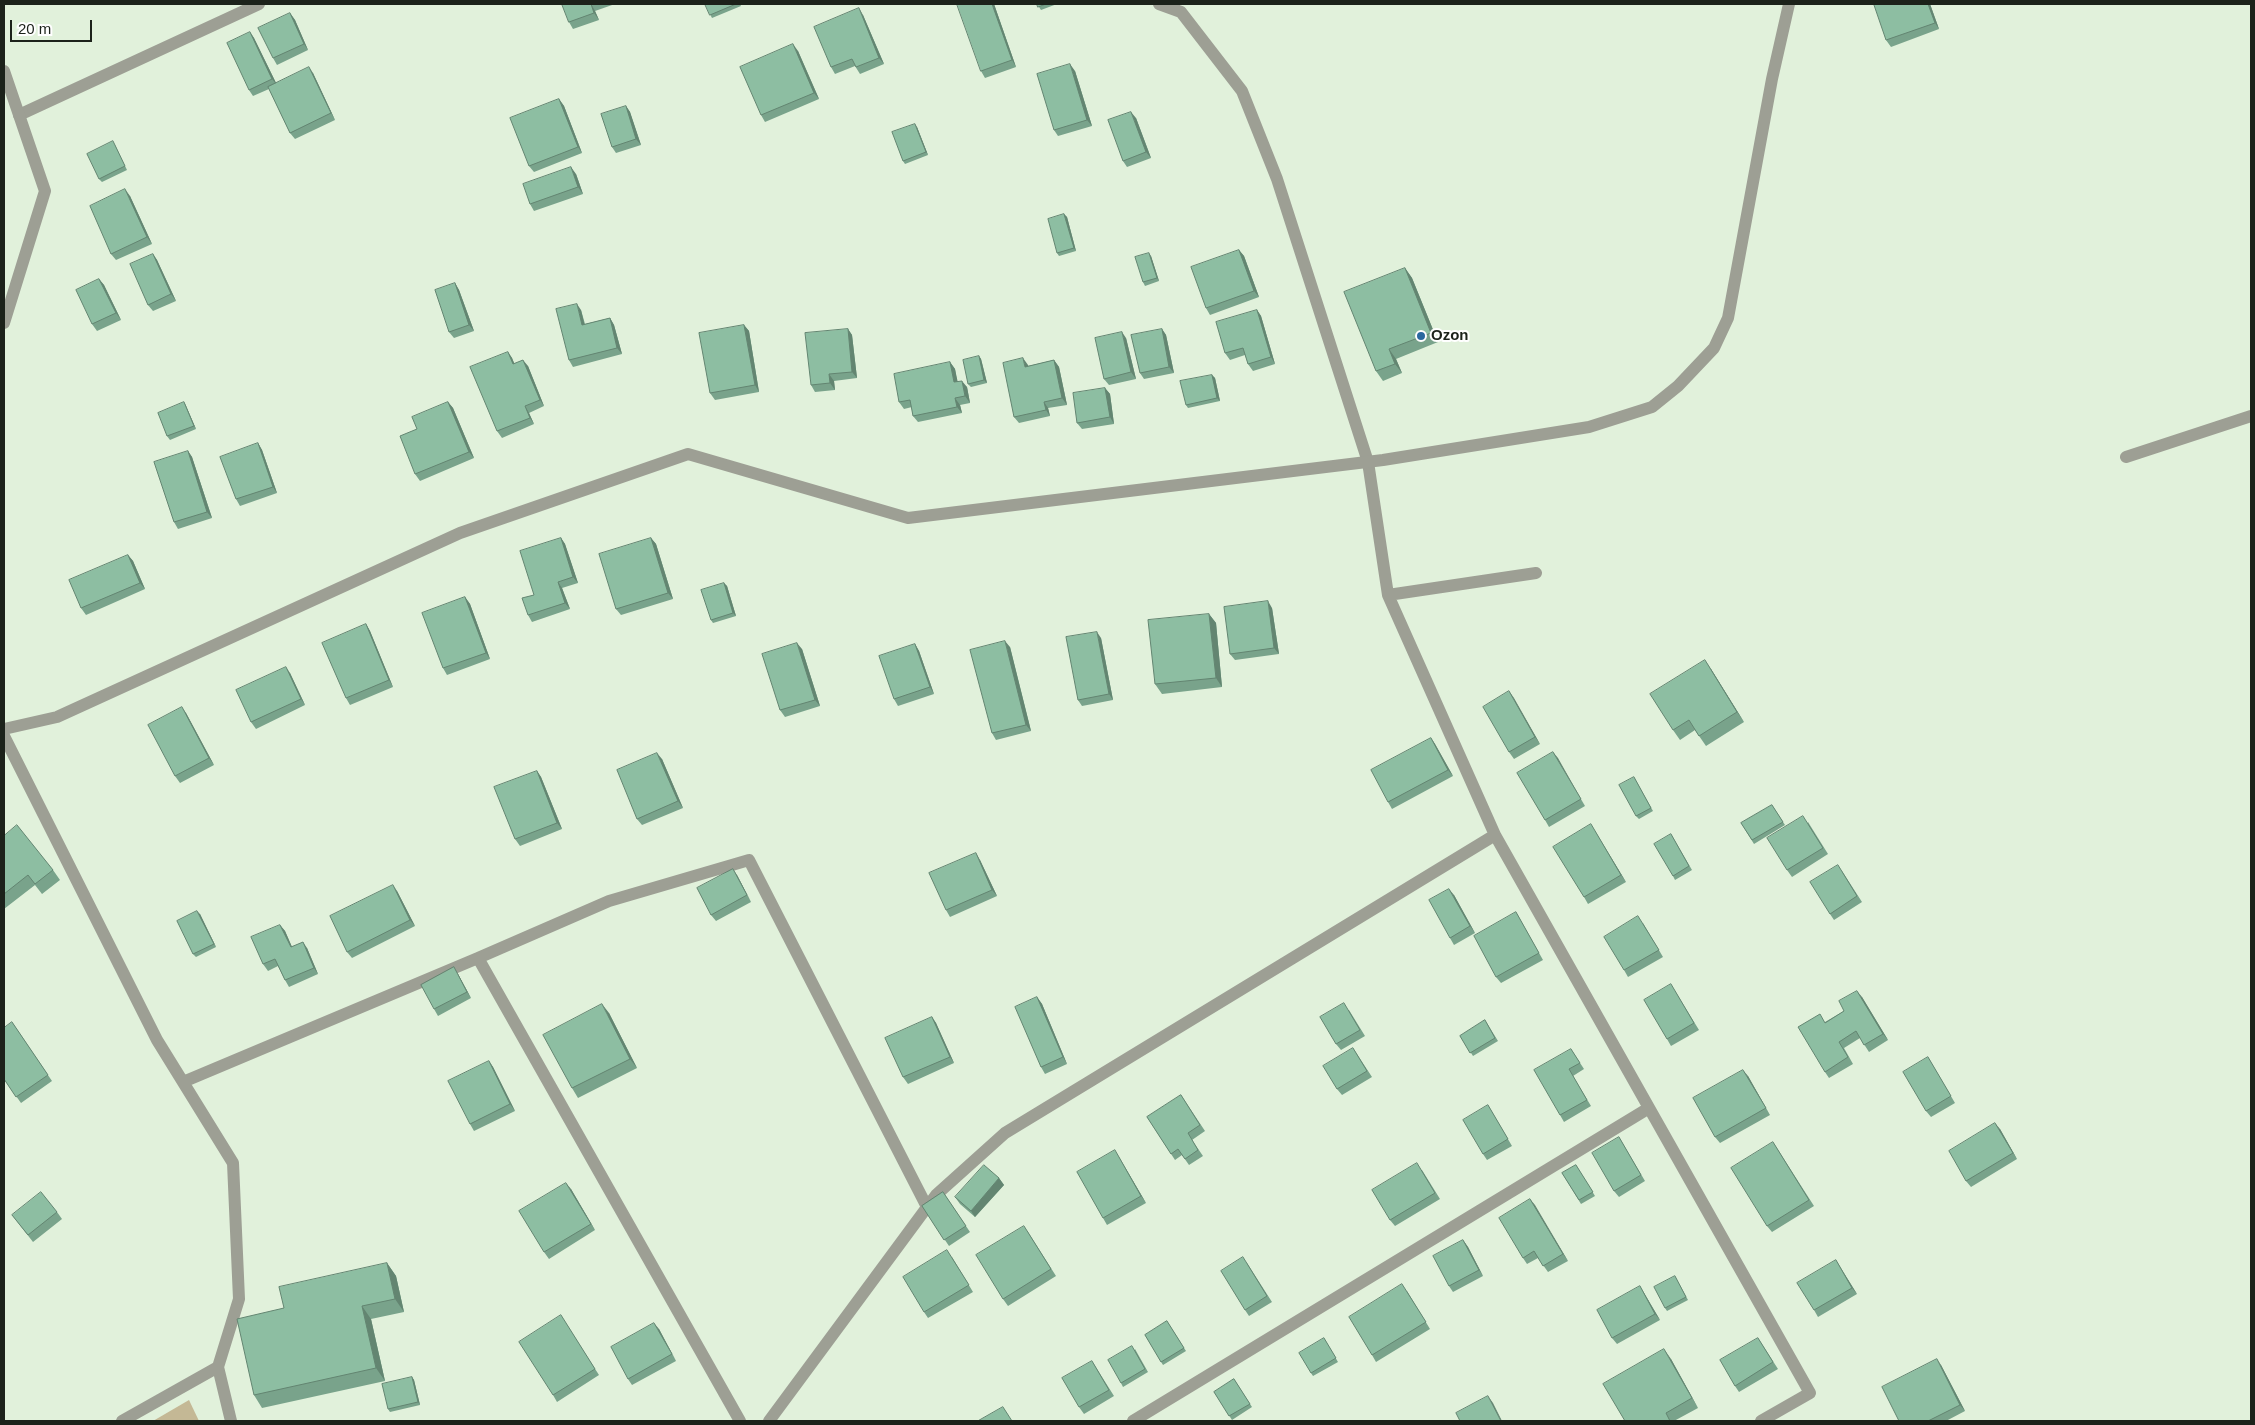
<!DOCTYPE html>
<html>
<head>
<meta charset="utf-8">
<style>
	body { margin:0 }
	#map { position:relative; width:2255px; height:1425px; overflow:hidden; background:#e1f1db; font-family:Arial,sans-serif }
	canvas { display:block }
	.frame { position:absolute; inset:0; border:5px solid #1c221a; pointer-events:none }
	.scale { position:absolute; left:10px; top:20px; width:82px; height:22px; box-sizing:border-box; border:2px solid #1c221a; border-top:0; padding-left:6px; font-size:15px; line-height:18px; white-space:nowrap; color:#1c221a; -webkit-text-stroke:4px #fff; paint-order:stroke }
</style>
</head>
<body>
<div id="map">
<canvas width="2255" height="1425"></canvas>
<div class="frame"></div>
<div class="scale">20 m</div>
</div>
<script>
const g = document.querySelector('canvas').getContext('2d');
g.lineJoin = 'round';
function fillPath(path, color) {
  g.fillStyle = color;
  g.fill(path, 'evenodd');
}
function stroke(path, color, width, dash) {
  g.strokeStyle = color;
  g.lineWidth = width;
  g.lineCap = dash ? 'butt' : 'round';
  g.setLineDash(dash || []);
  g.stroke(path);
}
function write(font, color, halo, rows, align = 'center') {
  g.font = font + ' Arial,sans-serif';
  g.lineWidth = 4;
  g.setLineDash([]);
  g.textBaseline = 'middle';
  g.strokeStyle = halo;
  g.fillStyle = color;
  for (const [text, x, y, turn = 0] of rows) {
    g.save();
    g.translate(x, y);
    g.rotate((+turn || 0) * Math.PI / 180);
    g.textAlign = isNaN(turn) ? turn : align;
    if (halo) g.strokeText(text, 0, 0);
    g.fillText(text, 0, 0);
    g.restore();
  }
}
fillPath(new Path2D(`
	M189,1400L199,1421H153Z`), '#c4b895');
stroke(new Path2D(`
	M1159,4L1181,12L1242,91L1277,179L1368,462L1388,595L1495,835L1810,1393L1761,1421
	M19,115L259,4
	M2126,457L2251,416
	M1388,595L1536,573
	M4,736L157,1040L233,1163L239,1299L218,1367L231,1421
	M478,958L609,901L749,860L927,1207
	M183,1082L478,958L740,1421
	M122,1421L218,1367
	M769,1421L936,1195L1005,1133L1495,835
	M1133,1421L1649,1108`), '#9d9f94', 12);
stroke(new Path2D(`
	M4,729L57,717L460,533L688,454L908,518L1383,460L1589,427L1652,407L1678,386L1714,348L1728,318L1772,79L1789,4`), '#9d9f94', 12);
stroke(new Path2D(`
	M4,71L45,191L4,323`), '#9d9f94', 12);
fillPath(new Path2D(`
	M562,4H615L595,11L599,20L573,29L569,22Z
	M705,4H740L741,6L712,18Z
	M994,4L1016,67L985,78L981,71Z
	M1037,4H1057L1041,10Z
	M1930,4L1939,29L1891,47L1886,40Z
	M290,13L295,20L308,50L277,65L273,58Z
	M863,15L884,64L860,74L855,66L835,74L831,67Z
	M250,32L254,38L276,83L313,73L335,120L295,139L290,133L269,89L253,96L249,90Z
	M798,51L819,99L765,122L761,115Z
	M1075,71L1092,126L1058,136L1054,130Z
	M559,99L564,106L582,153L534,172L529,166Z
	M626,106L630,112L641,145L616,153L612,147Z
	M1136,118L1151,158L1127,167L1123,161Z
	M917,127L928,155L905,164L903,161Z
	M115,145L127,170L102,182L99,179Z
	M576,174L583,194L534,211L530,204Z
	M130,196L152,244L116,260L111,254Z
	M1064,214L1067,217L1076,251L1059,256L1057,253Z
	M1239,250L1244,256L1259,297L1210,315L1206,308Z
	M153,254L157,260L176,301L153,311L148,305Z
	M1151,256L1159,281L1145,286L1143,282Z
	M1405,268L1412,278L1438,342L1396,359L1402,373L1383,381L1376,371Z
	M99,279L104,285L121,320L97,331L92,324Z
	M455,283L459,290L474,331L454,338L449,332Z
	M581,310L585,324L610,318L614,325L622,354L573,367L569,360Z
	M1257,310L1261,316L1275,364L1253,371L1248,364L1245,355L1230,360L1225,353Z
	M744,325L749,331L759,392L715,400L710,393Z
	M848,329L852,335L857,378L834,381L835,390L815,392L811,385Z
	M1162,329L1166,335L1174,373L1144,379L1140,373Z
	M1126,338L1136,379L1109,385L1104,379Z
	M508,352L512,358L514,363L528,366L544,406L529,413L534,424L502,438L497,431Z
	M979,356L981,359L987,383L971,387L968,384Z
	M1054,360L1059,367L1067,405L1048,408L1050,416L1019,423L1014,417L1028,365V366Z
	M950,362L955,369L957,381L967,387L970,403L960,405L962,413L918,422L913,416L912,407L904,409L899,402Z
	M1212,375L1215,378L1220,401L1188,408L1186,405Z
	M1105,388L1110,394L1114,424L1082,429L1077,423Z
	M184,402L186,406L196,429L170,440L167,436Z
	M448,402L453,408L474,458L420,481L415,474L417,429Z
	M258,443L262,450L277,493L240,506L236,499Z
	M188,451L192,457L212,518L178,529L174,522Z
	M561,538L565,544L578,583L562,588L570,609L532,622L528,615L534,595Z
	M651,538L656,544L673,599L621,615L616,609Z
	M128,555L133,561L145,589L86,615L81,608Z
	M724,583L727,586L736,616L713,623L711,620Z
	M465,597L470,604L490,659L447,675L443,668Z
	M1272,608L1279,654L1235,660L1230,654Z
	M1209,614L1216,623L1222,687L1162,694L1155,684Z
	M366,624L370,631L393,687L350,705L346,698Z
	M1101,638L1113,700L1082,706L1078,700Z
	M915,644L919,651L934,694L898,706L894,699Z
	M1010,647L1031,731L996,740L992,733Z
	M802,649L820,706L785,717L780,710Z
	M1711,669L1744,722L1706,746L1695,730L1680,740L1673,730Z
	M290,673L305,705L256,729L251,722Z
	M1509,691L1540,744L1514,759L1509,752Z
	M186,713L214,765L180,783L175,776Z
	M1431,738L1435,744L1453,776L1392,809L1388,802Z
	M1553,752L1585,806L1549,827L1545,820Z
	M662,759L683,808L642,825L637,819Z
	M537,771L541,777L562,829L520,846L515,839Z
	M1634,777L1653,811L1639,819L1636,816Z
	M1772,805L1785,825L1754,844L1741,823Z
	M1808,822L1828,854L1792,877L1787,870Z
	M1595,831L1626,882L1588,904L1584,897Z
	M1671,834L1692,870L1675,880L1673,876Z
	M4,836L53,870L60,880L42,894L35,885L4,909Z
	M980,860L997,896L950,917L946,910Z
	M1842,871L1862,902L1834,920L1830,914Z
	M737,875L751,902L716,921L711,915Z
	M397,891L415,926L352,958L347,952Z
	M1454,895L1475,933L1454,945L1450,938Z
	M1516,912L1520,919L1543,960L1501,983L1496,977Z
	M200,914L216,947L196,957L193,954Z
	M1643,923L1663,957L1628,977L1624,970Z
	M280,925L285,931L292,947L307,948L318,974L289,987L285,980L278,966L268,971L263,964Z
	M458,974L471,998L438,1016L434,1009Z
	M1675,991L1699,1030L1671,1046L1667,1039Z
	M1037,997L1042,1004L1067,1064L1045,1074L1041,1067Z
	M1862,997L1888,1040L1869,1052L1860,1038L1844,1048L1853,1064L1829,1078L1825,1072V1022L1844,1011Z
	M1349,1010L1365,1036L1341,1050L1336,1044Z
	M609,1013L637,1068L578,1098L572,1088Z
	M932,1017L936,1023L954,1063L908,1084L903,1077Z
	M1485,1020L1498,1041L1473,1056L1460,1036Z
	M12,1022L52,1081L21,1103L4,1079Z
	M1353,1048L1372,1077L1342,1095L1337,1089Z
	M1571,1049L1584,1069L1573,1076L1591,1106L1564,1122L1560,1115Z
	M1928,1057L1955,1103L1931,1117L1926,1111Z
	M489,1061L493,1067L515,1111L474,1131L470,1124Z
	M1748,1076L1770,1115L1720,1143L1715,1137Z
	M1181,1095L1205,1131L1192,1140L1203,1156L1189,1165L1182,1155L1175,1160L1147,1117Z
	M1488,1105L1512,1146L1487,1160L1483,1154Z
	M2000,1129L2017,1159L1971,1187L1966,1181Z
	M1619,1137L1645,1181L1619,1197L1614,1191Z
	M1773,1142L1814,1206L1772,1232L1767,1226Z
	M1119,1157L1146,1203L1107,1225L1103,1218Z
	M1576,1165L1595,1196L1581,1204L1562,1173Z
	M1422,1170L1440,1199L1395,1226L1390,1220Z
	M999,1178L1004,1185L975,1217L960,1204L955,1197Z
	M571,1189L595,1230L549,1259L544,1252Z
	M943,1192L970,1232L949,1246L922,1206Z
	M1530,1199L1568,1261L1548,1272L1538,1258L1527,1264L1523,1258Z
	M57,1212L62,1219L33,1242L12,1215Z
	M1028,1232L1056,1276L1008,1306L1003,1299Z
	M1463,1240L1468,1247L1483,1276L1453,1292L1449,1286Z
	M952,1257L973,1292L928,1318L924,1312Z
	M1836,1260L1857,1294L1818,1317L1814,1310Z
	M387,1263L396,1276L404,1312L371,1319L385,1381L262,1408L254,1395L284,1308Z
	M1247,1263L1272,1302L1249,1316L1245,1310Z
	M1675,1276L1688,1300L1667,1311L1665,1308Z
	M1640,1286L1660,1320L1617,1344L1612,1338Z
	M1407,1291L1430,1329L1376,1362L1372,1355Z
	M1167,1321L1186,1351L1163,1365L1145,1335Z
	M565,1322L599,1375L557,1402L553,1395Z
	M659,1329L676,1361L632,1385L628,1379Z
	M1324,1338L1338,1362L1313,1376L1311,1373Z
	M1758,1338L1778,1369L1739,1392L1735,1386Z
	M1135,1349L1148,1372L1123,1387L1121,1383Z
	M1671,1359L1698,1408L1674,1421H1625Z
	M1092,1361L1114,1396L1084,1414L1079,1407Z
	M1941,1365L1965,1411L1946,1421H1899Z
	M412,1377L414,1380L420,1405L390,1412L388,1409Z
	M1234,1379L1252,1407L1232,1420L1214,1392Z`), '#79a38b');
fillPath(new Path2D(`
	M591,4L595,11L599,20L594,13Z
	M992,4H994L1016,67L1012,60Z
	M1928,4H1930L1939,29L1935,23Z
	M859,8L863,15L884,64L879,58Z
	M290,13L295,20L308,50L304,44Z
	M250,32L254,38L277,85L272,79Z
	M793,44L798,51L819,99L814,93Z
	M1070,64L1075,71L1092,126L1087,120Z
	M309,67L313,73L335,120L331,113Z
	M559,99L564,106L582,153L578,147Z
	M626,106L630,112L641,145L636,139Z
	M1131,112L1136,118L1151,158L1146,152Z
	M915,124L917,127L928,155L926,152Z
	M571,167L576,174L583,194L578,187Z
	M125,189L130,196L152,244L147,237Z
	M1064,214L1067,217L1076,251L1074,248Z
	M1239,250L1244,256L1259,297L1254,291Z
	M1149,253L1151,256L1159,281L1157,278Z
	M153,254L157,260L176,301L171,294Z
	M1405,268L1412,278L1438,342L1431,333Z
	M99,279L104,285L121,320L116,313Z
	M455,283L459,290L474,331L469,325Z
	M577,304L581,310L586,331L582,325Z
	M1257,310L1261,316L1275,364L1271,357Z
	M610,318L614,325L622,354L617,348Z
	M744,325L749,331L759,392L755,385Z
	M848,329L852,335L857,378L852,372Z
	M1162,329L1166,335L1174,373L1169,367Z
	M1122,332L1126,338L1136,379L1131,372Z
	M1389,349L1396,359L1402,373L1395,364Z
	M508,352L512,358L517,370L513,364Z
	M979,356L981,359L987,383L984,380Z
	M1023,358L1028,365L1030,373L1025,367Z
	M523,360L528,366L544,406L540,400Z
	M1054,360L1059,367L1067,405L1062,398Z
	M950,362L955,369L959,388L954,382Z
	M829,374L834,381L835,390L830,383Z
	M1212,375L1215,378L1220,401L1217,398Z
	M962,381L967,387L970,403L965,396Z
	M1105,388L1110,394L1114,424L1110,417Z
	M955,398L960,405L962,413L957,407Z
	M184,402L186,406L196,429L194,426Z
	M448,402L453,408L474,458L469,452Z
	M1044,402L1048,408L1050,416L1046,410Z
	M525,406L529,413L534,424L530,418Z
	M258,443L262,450L277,493L273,487Z
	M188,451L192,457L212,518L207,512Z
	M561,538L565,544L578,583L573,577Z
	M651,538L656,544L673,599L668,593Z
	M128,555L133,561L145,589L140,583Z
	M558,582L562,588L570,609L565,603Z
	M724,583L727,586L736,616L733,613Z
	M465,597L470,604L490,659L486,653Z
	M1268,601L1272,608L1279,654L1274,648Z
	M1209,614L1216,623L1222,687L1216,678Z
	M366,624L370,631L393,687L389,680Z
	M1097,632L1101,638L1113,700L1109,694Z
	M1005,641L1010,647L1031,731L1026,725Z
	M797,643L802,649L820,706L815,700Z
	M915,644L919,651L934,694L930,687Z
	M1705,660L1711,669L1744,722L1737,712Z
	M286,667L290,673L305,705L301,699Z
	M1509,691L1514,698L1540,744L1535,737Z
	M182,707L186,713L214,765L209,758Z
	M1431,738L1435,744L1453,776L1448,770Z
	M1553,752L1558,758L1585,806L1581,799Z
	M657,753L662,759L683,808L678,801Z
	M537,771L541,777L562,829L557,823Z
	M1591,824L1595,831L1626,882L1621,875Z
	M976,853L980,860L997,896L992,890Z
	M733,869L737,875L751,902L747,895Z
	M393,885L397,891L415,926L410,920Z
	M1449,889L1454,895L1475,933L1470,926Z
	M197,911L200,914L216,947L214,944Z
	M280,925L285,931L295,954L291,947Z
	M303,942L307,948L318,974L314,968Z
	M454,967L458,974L471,998L467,992Z
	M1857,991L1862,997L1888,1040L1883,1034Z
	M1037,997L1042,1004L1067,1064L1063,1057Z
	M602,1004L609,1013L637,1068L630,1059Z
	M932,1017L936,1023L954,1063L950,1057Z
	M489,1061L493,1067L515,1111L510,1104Z
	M1743,1070L1748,1076L1770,1115L1766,1108Z
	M1995,1123L2000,1129L2017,1159L2013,1153Z
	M1115,1150L1119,1157L1146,1203L1141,1196Z
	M999,1178L1004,1185L975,1217L971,1211Z
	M566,1183L571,1189L595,1230L591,1224Z
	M1530,1199L1535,1205L1568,1261L1563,1254Z
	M1463,1240L1468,1247L1483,1276L1479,1270Z
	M1836,1260L1840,1267L1857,1294L1852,1288Z
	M387,1263L396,1276L404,1312L395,1299Z
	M1640,1286L1644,1293L1660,1320L1655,1314Z
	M362,1306L371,1319L385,1381L376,1368Z
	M654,1323L659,1329L676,1361L672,1354Z
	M1664,1349L1671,1359L1698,1408L1692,1398Z
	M1937,1359L1941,1365L1965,1411L1960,1405Z
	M412,1377L414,1380L420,1405L418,1402Z
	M1488,1396L1493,1403L1502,1421H1501Z`), '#638571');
const building = new Path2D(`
	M562,4H592H591L594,13L569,22Z
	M705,4H736L710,15Z
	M957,4H992L1012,60L981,71Z
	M1037,4H1046L1038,7Z
	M1878,4H1928L1935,23L1886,40L1874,5Z
	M859,8L879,58L856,67L852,59L831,67L814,27Z
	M290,13L304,44L273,58L258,28Z
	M250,32L272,79L249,90L227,43Z
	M793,44L814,93L761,115L740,67Z
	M1070,64L1087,120L1054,130L1037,74Z
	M309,67L331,113L290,133L268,87Z
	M559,99L578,147L529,166L510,118Z
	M626,106L636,139L612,147L601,114Z
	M1131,112L1146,152L1123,161L1108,120Z
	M915,124L926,152L903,161L892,132Z
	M113,141L125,166L99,179L87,154Z
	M571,167L578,187L530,204L523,184Z
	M125,189L147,237L111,254L90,206Z
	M1064,214L1074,248L1057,253L1048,219Z
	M1239,250L1254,291L1206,308L1191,267Z
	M1149,253L1157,278L1143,282L1135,257Z
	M153,254L171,294L148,305L130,264Z
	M1405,268L1431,333L1389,349L1395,364L1376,371L1344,292Z
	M99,279L116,313L92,324L76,290Z
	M455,283L469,325L449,332L435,290Z
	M577,304L582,325L610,318L617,348L569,360L556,309Z
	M1257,310L1271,357L1248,364L1243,348L1225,353L1216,322Z
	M744,325L755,385L710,393L699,333Z
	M848,329L852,372L829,374L830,383L811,385L805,333Z
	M1162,329L1169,367L1140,373L1131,335Z
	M1122,332L1131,372L1104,379L1095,338Z
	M508,352L513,364L523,360L540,400L525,406L530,418L497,431L470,367Z
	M979,356L984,380L968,384L963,360Z
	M1023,358L1025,367L1054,360L1062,398L1044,402L1046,410L1014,417L1003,363Z
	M950,362L954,382L962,381L965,396L955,398L957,407L913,416L910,400L899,402L894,374Z
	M1212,375L1217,398L1186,405L1180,381Z
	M1105,388L1110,417L1077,423L1073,393Z
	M184,402L194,426L167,436L158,413Z
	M448,402L469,452L415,474L400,436L417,429L412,417Z
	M258,443L273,487L236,499L220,457Z
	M188,451L207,512L174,522L154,462Z
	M561,538L573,577L558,582L565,603L528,615L522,598L534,595L520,551Z
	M651,538L668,593L616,609L599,554Z
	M128,555L140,583L81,608L69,580Z
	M724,583L733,613L711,620L701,590Z
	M465,597L486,653L443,668L422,613Z
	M1268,601L1274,648L1230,654L1224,607Z
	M1209,614L1216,678L1155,684L1148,620Z
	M366,624L389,680L346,698L322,643Z
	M1097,632L1109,694L1078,700L1066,637Z
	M1005,641L1026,725L992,733L970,650Z
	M797,643L815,700L780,710L762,654Z
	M915,644L930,687L894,699L879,656Z
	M1705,660L1737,712L1699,736L1689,720L1673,730L1650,694Z
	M286,667L301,699L251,722L236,690Z
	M1509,691L1535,737L1509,752L1483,707Z
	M182,707L209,758L175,776L148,725Z
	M1431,738L1448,770L1388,802L1371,770Z
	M1553,752L1581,799L1545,820L1517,773Z
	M657,753L678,801L637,819L617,770Z
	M537,771L557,823L515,839L494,787Z
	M1634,777L1651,808L1636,816L1619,785Z
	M1772,805L1783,822L1752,840L1741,823Z
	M1803,816L1823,848L1787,870L1767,838Z
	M1591,824L1621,875L1584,897L1553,847Z
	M17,825L53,870L35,884L28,875L4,894V836Z
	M1671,834L1689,866L1673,876L1654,844Z
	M976,853L992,890L946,910L929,873Z
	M1838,865L1857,896L1830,914L1810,882Z
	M733,869L747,895L711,915L697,888Z
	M393,885L410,920L347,952L330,916Z
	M1449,889L1470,926L1450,938L1429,900Z
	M197,911L214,944L193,954L177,921Z
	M1516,912L1539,953L1496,977L1474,936Z
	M1638,916L1659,950L1624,970L1604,937Z
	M280,925L291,947L303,942L314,968L285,980L275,959L263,964L251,937Z
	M454,967L467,992L434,1009L421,985Z
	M1671,984L1694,1023L1667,1039L1644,1000Z
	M1857,991L1883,1034L1864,1045L1856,1031L1839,1042L1848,1057L1825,1072L1798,1027L1820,1014L1825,1023L1844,1011L1839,1001Z
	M1037,997L1063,1057L1041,1067L1015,1007Z
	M1344,1003L1360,1030L1336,1044L1320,1017Z
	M602,1004L630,1059L572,1088L543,1035Z
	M932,1017L950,1057L903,1077L885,1038Z
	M1485,1020L1495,1038L1470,1053L1460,1036Z
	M12,1022L48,1075L16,1097L4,1079V1028Z
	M1353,1048L1367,1071L1337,1089L1323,1066Z
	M1571,1049L1580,1063L1569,1069L1587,1100L1560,1115L1534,1070Z
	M1928,1057L1951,1096L1926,1111L1903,1072Z
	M489,1061L510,1104L470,1124L448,1081Z
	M1743,1070L1766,1108L1715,1137L1693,1098Z
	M1181,1095L1200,1125L1188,1133L1198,1150L1185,1159L1178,1149L1171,1154L1147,1117Z
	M1488,1105L1508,1139L1483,1154L1463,1120Z
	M1995,1123L2013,1153L1966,1181L1949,1151Z
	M1619,1137L1641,1175L1614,1191L1592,1153Z
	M1773,1142L1809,1200L1767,1226L1731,1168Z
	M1115,1150L1141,1196L1103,1218L1077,1172Z
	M1417,1163L1435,1193L1390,1220L1372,1190Z
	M984,1165L999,1178L971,1211L955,1197Z
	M1576,1165L1593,1192L1579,1200L1562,1173Z
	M566,1183L591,1224L544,1252L519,1211Z
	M41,1192L57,1212L28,1235L12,1215Z
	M943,1192L966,1226L944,1240L922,1206Z
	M1530,1199L1563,1254L1543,1266L1534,1251L1523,1258L1499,1218Z
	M1024,1226L1051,1269L1003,1299L976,1255Z
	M1463,1240L1479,1270L1449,1286L1433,1256Z
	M947,1250L969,1285L924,1312L903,1277Z
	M1243,1257L1267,1296L1245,1310L1221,1271Z
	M1836,1260L1852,1288L1814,1310L1797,1283Z
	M387,1263L395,1299L362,1306L376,1368L254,1395L237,1319L284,1308L279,1287Z
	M1675,1276L1686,1297L1665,1308L1654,1287Z
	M1402,1284L1426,1322L1372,1355L1349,1317Z
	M1640,1286L1655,1314L1612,1338L1597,1310Z
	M561,1315L595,1369L553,1395L519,1342Z
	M1167,1321L1184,1348L1161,1362L1145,1335Z
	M654,1323L672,1354L628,1379L611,1347Z
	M1324,1338L1336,1358L1311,1373L1299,1353Z
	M1758,1338L1773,1362L1735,1386L1720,1360Z
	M1132,1346L1145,1369L1121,1383L1108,1360Z
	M1664,1349L1692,1398L1666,1413L1670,1421H1625L1603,1384Z
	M1937,1359L1960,1405L1928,1421H1899L1882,1387Z
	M1092,1361L1109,1390L1079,1407L1062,1378Z
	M412,1377L418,1402L388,1409L382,1384Z
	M1234,1379L1250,1404L1229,1416L1214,1392Z
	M1488,1396L1501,1421H1460L1456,1413Z
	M1003,1407L1012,1421H978Z`);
fillPath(building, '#8dbea2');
stroke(building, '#638571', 1);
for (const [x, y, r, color] of [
	[1421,336,5,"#2a689f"]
]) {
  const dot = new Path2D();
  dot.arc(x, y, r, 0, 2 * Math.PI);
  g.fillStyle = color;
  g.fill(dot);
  stroke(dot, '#fff', 2);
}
write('bold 15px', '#1c221a', '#fff', [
	["Ozon",1431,336]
], 'left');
</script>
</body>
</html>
